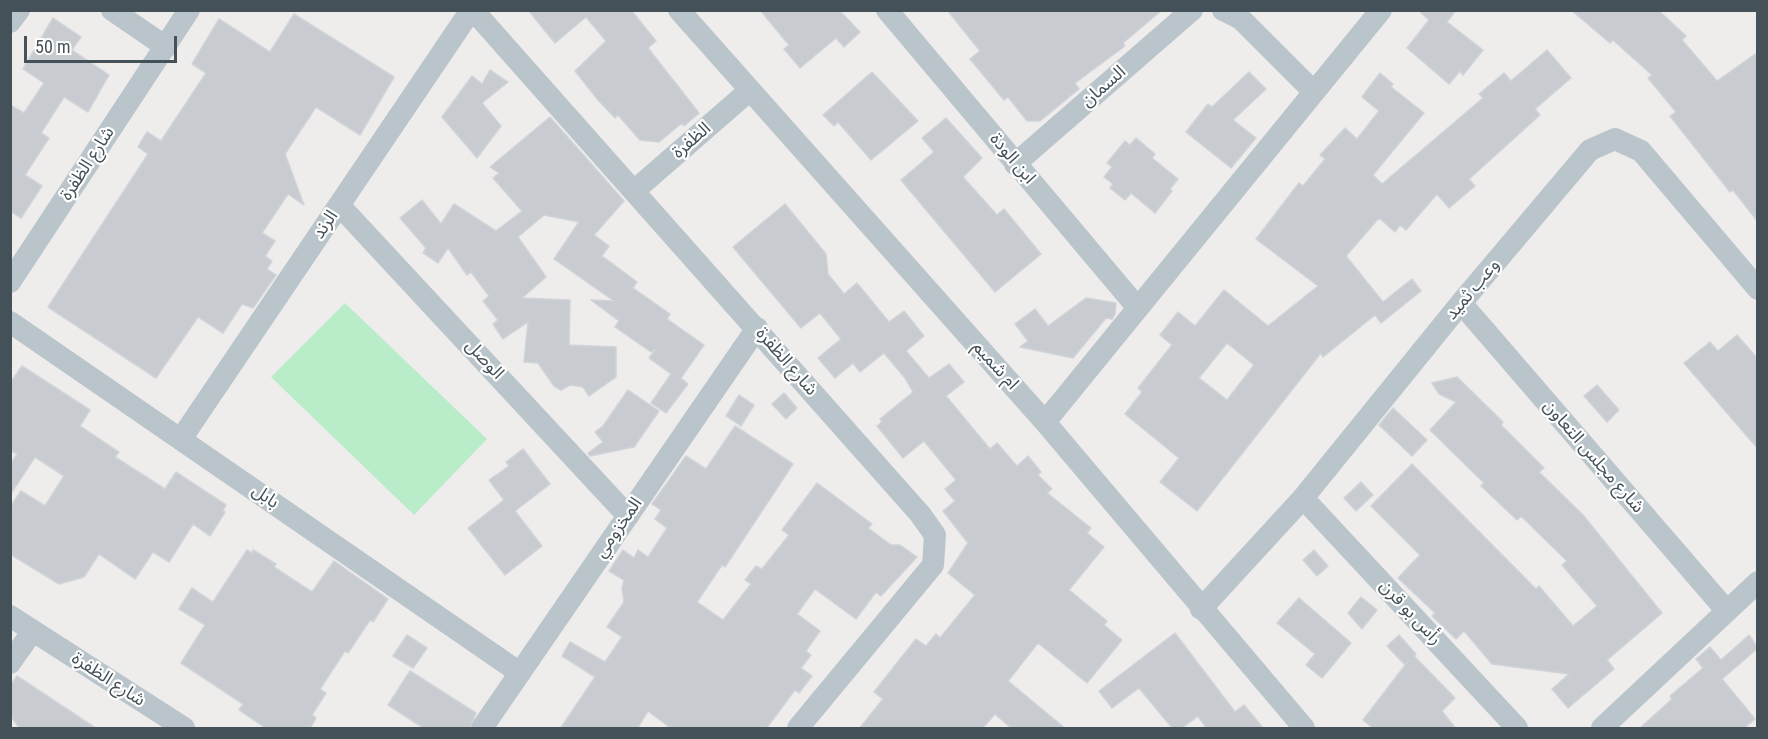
<!DOCTYPE html>
<html>
<head>
<meta charset="utf-8">
<style>
	body { margin:0 }
	#map { position:relative; width:1768px; height:739px; overflow:hidden; background:#efecec; font-family:"Roboto Condensed",sans-serif }
	canvas { display:block }
	.frame { position:absolute; inset:0; border:12px solid #455159; pointer-events:none }
	.scale { position:absolute; left:24px; top:36px; width:153px; height:27px; box-sizing:border-box; border:3px solid #455159; border-top:0; padding-left:8px; font-size:18px; line-height:21px; white-space:nowrap; color:#455159; -webkit-text-stroke:4px #fff; paint-order:stroke }
</style>
</head>
<body>
<div id="map">
<canvas width="1768" height="739"></canvas>
<div class="frame"></div>
<div class="scale">50 m</div>
</div>
<script>
const g = document.querySelector('canvas').getContext('2d');
g.lineJoin = 'round';
function fillPath(path, color) {
  g.fillStyle = color;
  g.fill(path, 'evenodd');
}
function stroke(path, color, width, dash) {
  g.strokeStyle = color;
  g.lineWidth = width;
  g.lineCap = dash ? 'butt' : 'round';
  g.setLineDash(dash || []);
  g.stroke(path);
}
function write(font, color, halo, rows, align = 'center') {
  g.font = font + ' "Roboto Condensed","Noto Sans Arabic",sans-serif';
  g.lineWidth = 4.5;
  g.setLineDash([]);
  g.textBaseline = 'middle';
  g.strokeStyle = halo;
  g.fillStyle = color;
  for (const [text, x, y, turn = 0] of rows) {
    g.save();
    g.translate(x, y);
    g.rotate((+turn || 0) * Math.PI / 180);
    g.textAlign = isNaN(turn) ? turn : align;
    if (halo) g.strokeText(text, 0, 0);
    g.fillText(text, 0, 0);
    g.restore();
  }
}
fillPath(new Path2D(`
	M345,303L487,439L414,515L271,377Z`), '#b9edca');
const building = new Path2D(`
	M528,10H631L656,41L648,48L699,113L684,126L682,123L659,142L640,140L618,115L615,118L598,100L575,71L606,41L586,17L555,43Z
	M760,10H839L860,32L844,47L836,38L800,68L784,49L789,45Z
	M947,10H1162L1123,43L1125,46L1075,83L1079,89L1040,121H1027L1008,97L1004,100L970,59L980,51Z
	M1418,10H1456L1447,22L1483,50L1463,75L1460,71L1449,84L1407,48L1429,20Z
	M1571,10H1658L1686,36L1682,40L1717,81L1758,52V222L1733,190L1730,192L1670,116L1676,112L1648,78L1652,75L1613,40L1610,43Z
	M294,14L394,77L360,135L316,107L285,154L304,205L288,194L262,233L275,241L265,256L272,261L267,269L276,275L253,308L242,304L223,333L198,317L156,378L48,307L148,154L138,147L147,132L161,141L206,73L192,64L219,19L270,52Z
	M53,18L81,37L72,50L109,75L88,112L64,97L41,133L49,138L25,175L42,186L21,218L10,211V105L24,113L44,83L23,69Z
	M1547,50L1571,78L1535,109L1540,115L1469,179L1475,186L1449,208L1437,194L1406,230L1400,225L1395,232L1379,218L1346,256L1383,302L1412,279L1421,291L1381,323L1375,315L1323,357L1321,353L1197,511L1160,482L1179,458L1125,414L1142,392L1138,388L1172,345L1160,335L1178,312L1195,326L1224,290L1268,326L1318,286L1256,239L1299,183L1303,186L1325,159L1320,155L1345,128L1357,139L1379,111L1362,97L1380,73L1393,84L1391,87L1424,113L1373,175L1382,184L1483,98L1479,94L1504,73L1511,81ZM1227,343L1254,365L1227,400L1199,378Z
	M490,70L508,82L482,103L501,126L477,158L442,117L472,76L482,84Z
	M872,72L918,121L871,160L838,122L834,126L823,115Z
	M1249,72L1266,89L1233,120L1256,138L1231,168L1186,132L1208,104L1212,107Z
	M550,117L624,201L594,235L609,246L602,256L637,282L633,288L670,314L667,319L704,345L681,378L688,384L666,413L651,403L671,374L649,358L656,349L651,352L615,327L619,321L591,300L614,301L554,259L579,222L544,215L518,237L546,277L522,298L570,300L569,345L616,347V377L589,396L583,387L570,385L561,390L554,386L538,363L524,362L528,322L503,339L493,324L498,320L483,301L489,296L471,272L467,275L448,248L438,263L423,253L426,248L400,218L422,200L441,224L454,204L496,231L522,211L493,178L499,173L490,167Z
	M946,118L982,158L963,177L997,215L1004,209L1041,254L995,292L901,180L934,152L922,138Z
	M1136,138L1155,154L1152,158L1178,179L1170,189L1172,191L1155,213L1131,193L1125,200L1110,188L1113,184L1104,177L1112,167L1107,163L1125,141L1130,145Z
	M785,204L826,254L828,274L844,294L857,283L889,322L904,311L924,336L906,351L929,378L949,364L964,382L946,396L990,449L997,443L1017,466L1028,456L1041,472L1038,475L1052,489L1047,493L1091,528L1087,533L1104,547L1069,590L1107,621L1104,625L1122,640L1087,683L1038,643L1008,681L1066,729H1012L995,714L982,729H859L883,699L874,692L916,639L926,646L936,634L940,638L975,595L948,573L968,543L943,511L955,501L945,489L956,480L924,441L903,458L877,426L882,422L880,419L913,392L905,378L884,353L860,372L853,363L835,378L818,358L841,339L820,313L801,328L733,247Z
	M1086,298L1116,303L1115,314L1112,319L1106,318L1073,358L1020,347L1028,341L1015,324L1035,309L1048,326Z
	M1737,335L1758,359V449L1684,363L1710,342L1718,351Z
	M22,366L90,410L80,426L119,452L115,457L165,489L176,472L226,505L223,511L225,512L210,536L193,524L169,562L153,552L135,579L99,554L84,577L59,584L10,554V507L21,491L45,506L64,476L35,457L10,495V465L17,454L10,450V383Z
	M1457,377L1503,422L1501,425L1544,468L1539,472L1583,515L1662,613L1607,660L1614,669L1568,708L1552,689L1569,674L1492,664L1464,631L1456,639L1432,616L1435,613L1398,578L1420,555L1371,506L1412,464L1536,589L1539,586L1573,626L1597,606L1562,565L1567,561L1521,516L1517,520L1481,486L1484,483L1430,430L1456,402L1439,394L1432,383Z
	M1597,385L1619,410L1607,422L1584,396Z
	M628,390L659,411L634,447L590,456L588,453L603,442L595,432L603,426Z
	M784,393L797,408L786,419L772,404Z
	M739,395L754,405L741,426L726,416Z
	M1393,408L1427,440L1412,456L1379,425Z
	M735,426L793,464L725,567L722,565L697,602L723,620L751,584L745,580L756,566L762,569L789,535L782,530L817,483L872,524L868,528L891,545H900L917,557L881,596L876,592L856,619L815,589L797,614L820,631L806,651L811,655L801,668L812,676L799,693L795,690L766,729H672L648,711L637,729H560L595,677L562,656L570,642L605,662L622,637L607,627L624,602L622,589L624,580L609,571L623,550L634,558L638,550L648,557L667,528L655,519L661,510L652,504L686,456L706,469Z
	M523,449L550,484L515,511L542,546L505,575L468,528L504,500L489,480L509,466L506,462Z
	M1361,482L1373,495L1356,511L1344,498Z
	M247,550L252,553L253,550L276,564L274,567L312,592L334,561L388,599L373,622L370,620L348,653L345,651L320,689L326,693L312,715L316,718L310,729H267L239,710L243,704L181,663L205,625L179,609L192,588L213,602Z
	M1314,550L1328,566L1317,576L1303,560Z
	M1361,597L1377,610L1362,629L1348,613Z
	M1299,598L1351,643L1322,678L1306,665L1315,654L1277,623Z
	M1175,633L1235,712L1244,705L1264,729H1207L1198,716L1181,729H1173L1139,688L1112,708L1099,691Z
	M407,635L427,648L413,668L393,656Z
	M1399,635L1416,654L1414,656L1455,698L1442,711L1456,729H1374L1363,720L1409,660L1405,665L1387,646Z
	M1749,635L1758,648L1722,679L1755,719L1743,729H1639L1672,699L1670,696L1703,668L1696,659L1710,647L1721,660Z
	M410,671L476,713L469,729H425L388,705Z
	M17,676L97,729H20L10,715V686Z`);
fillPath(building, '#c8ccd1');
stroke(building, '#d0d3d8', 1.5);
stroke(new Path2D(`
	M112,10L166,47
	M473,10L920,514L935,535L933,565L798,728
	M679,10L1045,422L1304,728
	M887,10L1137,307
	M1223,10L1241,19L1314,92
	M10,22L19,10
	M1015,164L1192,10
	M634,191L750,90
	M339,205L628,516
	M10,282L189,10
	M1461,303L1726,610
	M10,322L520,673
	M1045,422L1381,10
	M181,439L471,10
	M1303,498L1517,728
	M1201,609L1303,498L1461,303L1590,150L1615,139L1641,151L1758,289
	M10,616L184,728
	M10,663L32,632
	M482,728L757,328
	M1602,728L1758,582`), '#bac5cb', 22);
write('18px', '#455159', '#fff', [
	["السمان",1104,87,-41],
	["الظفرة",692,141,-41],
	["ابن الودة",1012,159,50],
	["شارع الظفرة",88,164,-57],
	["الرند",326,225,-56],
	["وعب ثميد",1473,290,-50],
	["الوصل",484,360,47],
	["شارع الظفرة",786,362,49],
	["ام شميم",995,366,48],
	["شارع مجلس التعاون",1593,457,49],
	["بابل",265,497,35],
	["المخزومي",619,528,-55],
	["رأس بو قرن",1410,613,47],
	["شارع الظفرة",108,680,33]
]);
</script>
</body>
</html>
